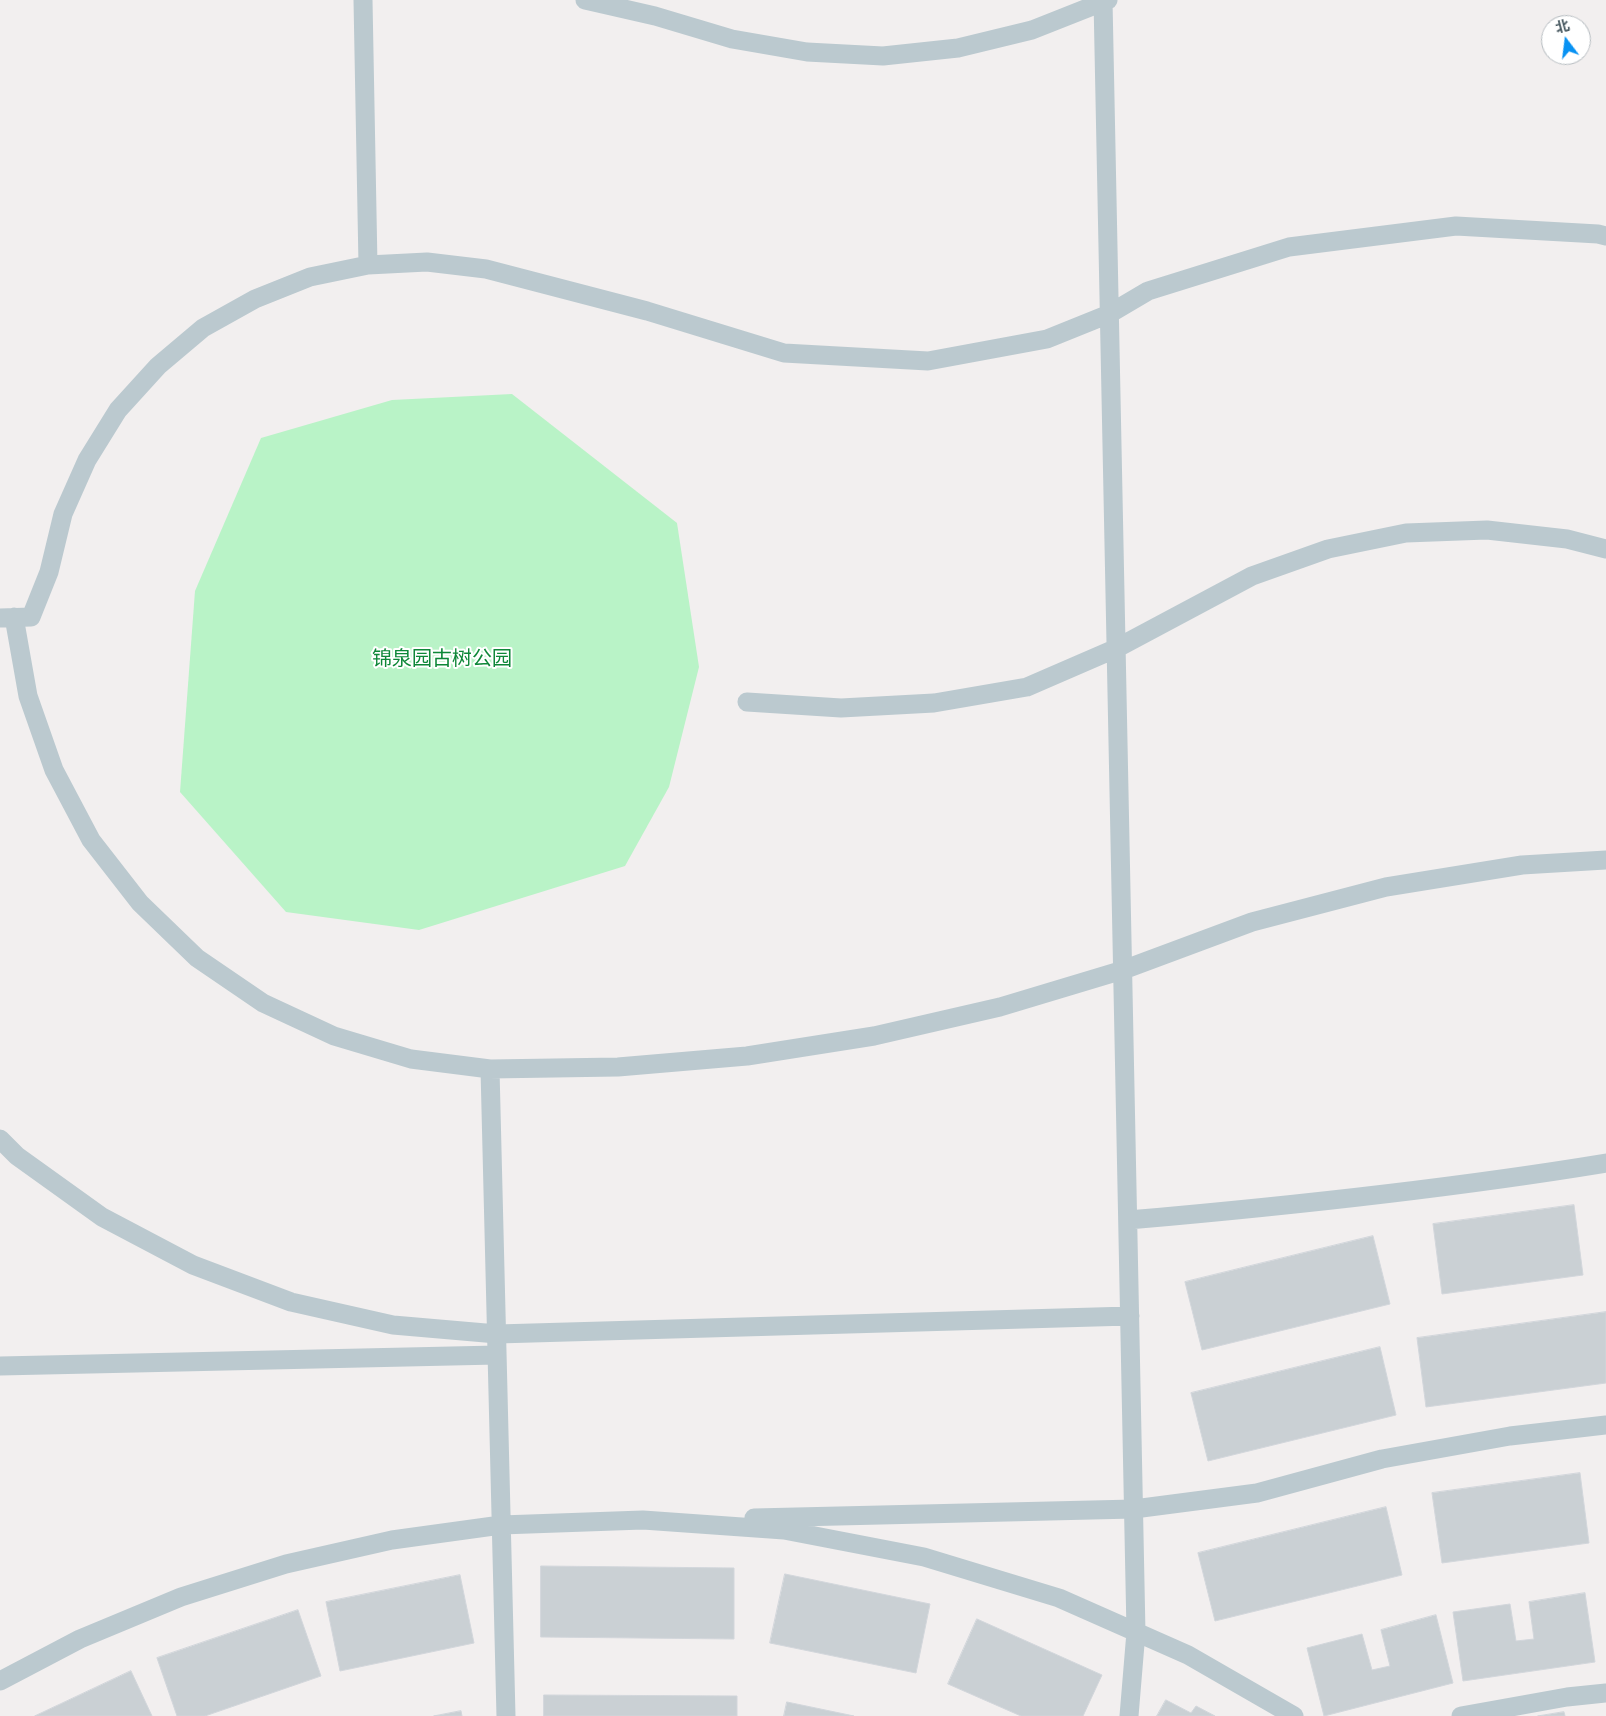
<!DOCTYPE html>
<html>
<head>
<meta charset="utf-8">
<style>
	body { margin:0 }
	#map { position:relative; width:1606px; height:1716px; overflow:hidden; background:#f2efef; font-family:Jost,"Noto Sans SC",sans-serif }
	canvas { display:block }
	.north { position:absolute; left:1541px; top:15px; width:50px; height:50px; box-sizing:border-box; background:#fff; border:1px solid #b5bbbf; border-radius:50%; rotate:345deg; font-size:14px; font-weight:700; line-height:20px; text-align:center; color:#45565e }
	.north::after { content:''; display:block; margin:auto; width:18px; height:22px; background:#0892f3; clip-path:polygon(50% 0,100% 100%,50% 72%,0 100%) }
</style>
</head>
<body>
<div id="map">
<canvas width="1606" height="1716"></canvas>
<div class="north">北</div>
</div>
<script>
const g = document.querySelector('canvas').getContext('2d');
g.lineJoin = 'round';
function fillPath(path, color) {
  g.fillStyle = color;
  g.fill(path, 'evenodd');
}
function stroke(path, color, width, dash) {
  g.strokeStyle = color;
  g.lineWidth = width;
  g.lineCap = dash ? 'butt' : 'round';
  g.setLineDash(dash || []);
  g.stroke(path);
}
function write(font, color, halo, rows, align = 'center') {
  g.font = font + ' Jost,"Noto Sans SC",sans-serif';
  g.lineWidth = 4;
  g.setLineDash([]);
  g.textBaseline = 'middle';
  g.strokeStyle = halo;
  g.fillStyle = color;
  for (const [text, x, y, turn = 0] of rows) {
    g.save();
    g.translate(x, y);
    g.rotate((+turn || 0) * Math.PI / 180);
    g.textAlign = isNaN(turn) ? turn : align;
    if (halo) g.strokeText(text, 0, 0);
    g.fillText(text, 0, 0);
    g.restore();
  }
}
fillPath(new Path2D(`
	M512,394L677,523L699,667L669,787L625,866L419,930L286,912L180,792L195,591L261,438L392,400Z`), '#b9f3c7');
const building = new Path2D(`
	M1574,1205L1583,1275L1442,1294L1433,1224Z
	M1373,1236L1390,1304L1202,1350L1185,1282Z
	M1606,1312V1383L1426,1407L1417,1338Z
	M1380,1347L1396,1415L1208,1461L1191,1393Z
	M1580,1473L1589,1543L1442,1563L1432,1493Z
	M1386,1507L1402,1575L1215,1621L1198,1553Z
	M541,1566L734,1568V1639L541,1637Z
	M785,1574L930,1604L916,1673L770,1643Z
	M460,1575L474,1643L340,1671L326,1602Z
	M1585,1593L1595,1662L1463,1681L1453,1612L1510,1604L1516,1641L1534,1639L1529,1602Z
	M298,1610L321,1676L205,1716H177L157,1658Z
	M1436,1615L1453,1683L1324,1716L1307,1648L1362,1634L1372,1670L1390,1666L1381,1630Z
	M977,1619L1102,1675L1083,1716H1021L948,1684Z
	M131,1671L152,1716H35Z
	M544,1695L737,1696V1716H544Z
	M1166,1700L1191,1713L1196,1706L1215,1716H1157Z
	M787,1702L854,1716H784Z
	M461,1711L462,1716H434Z
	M1564,1712L1565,1716H1538Z`);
fillPath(building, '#cad0d4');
stroke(building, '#d2d6db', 1);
stroke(new Path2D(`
	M363,0L368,265
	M585,0L655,16L732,39L807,52L883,56L958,48L1032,30L1108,0
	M1103,0L1136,1632L1129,1716
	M14,617L28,696L54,770L91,840L140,903L197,958L263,1003L334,1036L411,1059L490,1069L618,1067L747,1056L874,1036L1000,1007L1123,970L1252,922L1386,887L1522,865L1606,860
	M0,618L31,617L49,572L63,514L87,460L118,410L158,366L203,328L255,299L310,277L368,265L427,262L486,269L647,311L784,353L928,361L1047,339L1109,314L1148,291L1289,247L1456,226L1598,234L1606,236
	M747,702L841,708L934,703L1027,687L1117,648L1252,576L1328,549L1406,533L1487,530L1567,539L1606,549
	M490,1069L506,1716
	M0,1139L17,1156L102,1217L193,1265L291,1302L393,1325L497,1334L1130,1316
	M1128,1220C1288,1206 1448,1189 1606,1163
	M0,1366L497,1355
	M754,1518L1134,1509L1257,1493L1382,1459L1510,1436L1606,1425
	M0,1681L80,1639L181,1597L286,1564L392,1540L501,1525L643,1520L784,1530L924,1557L1059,1598L1188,1655L1294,1716
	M1461,1716L1567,1697L1606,1693`), '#bbc9cf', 19);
write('20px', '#0e8738', '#fff', [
	["锦泉园古树公园",442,660]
]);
</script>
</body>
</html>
